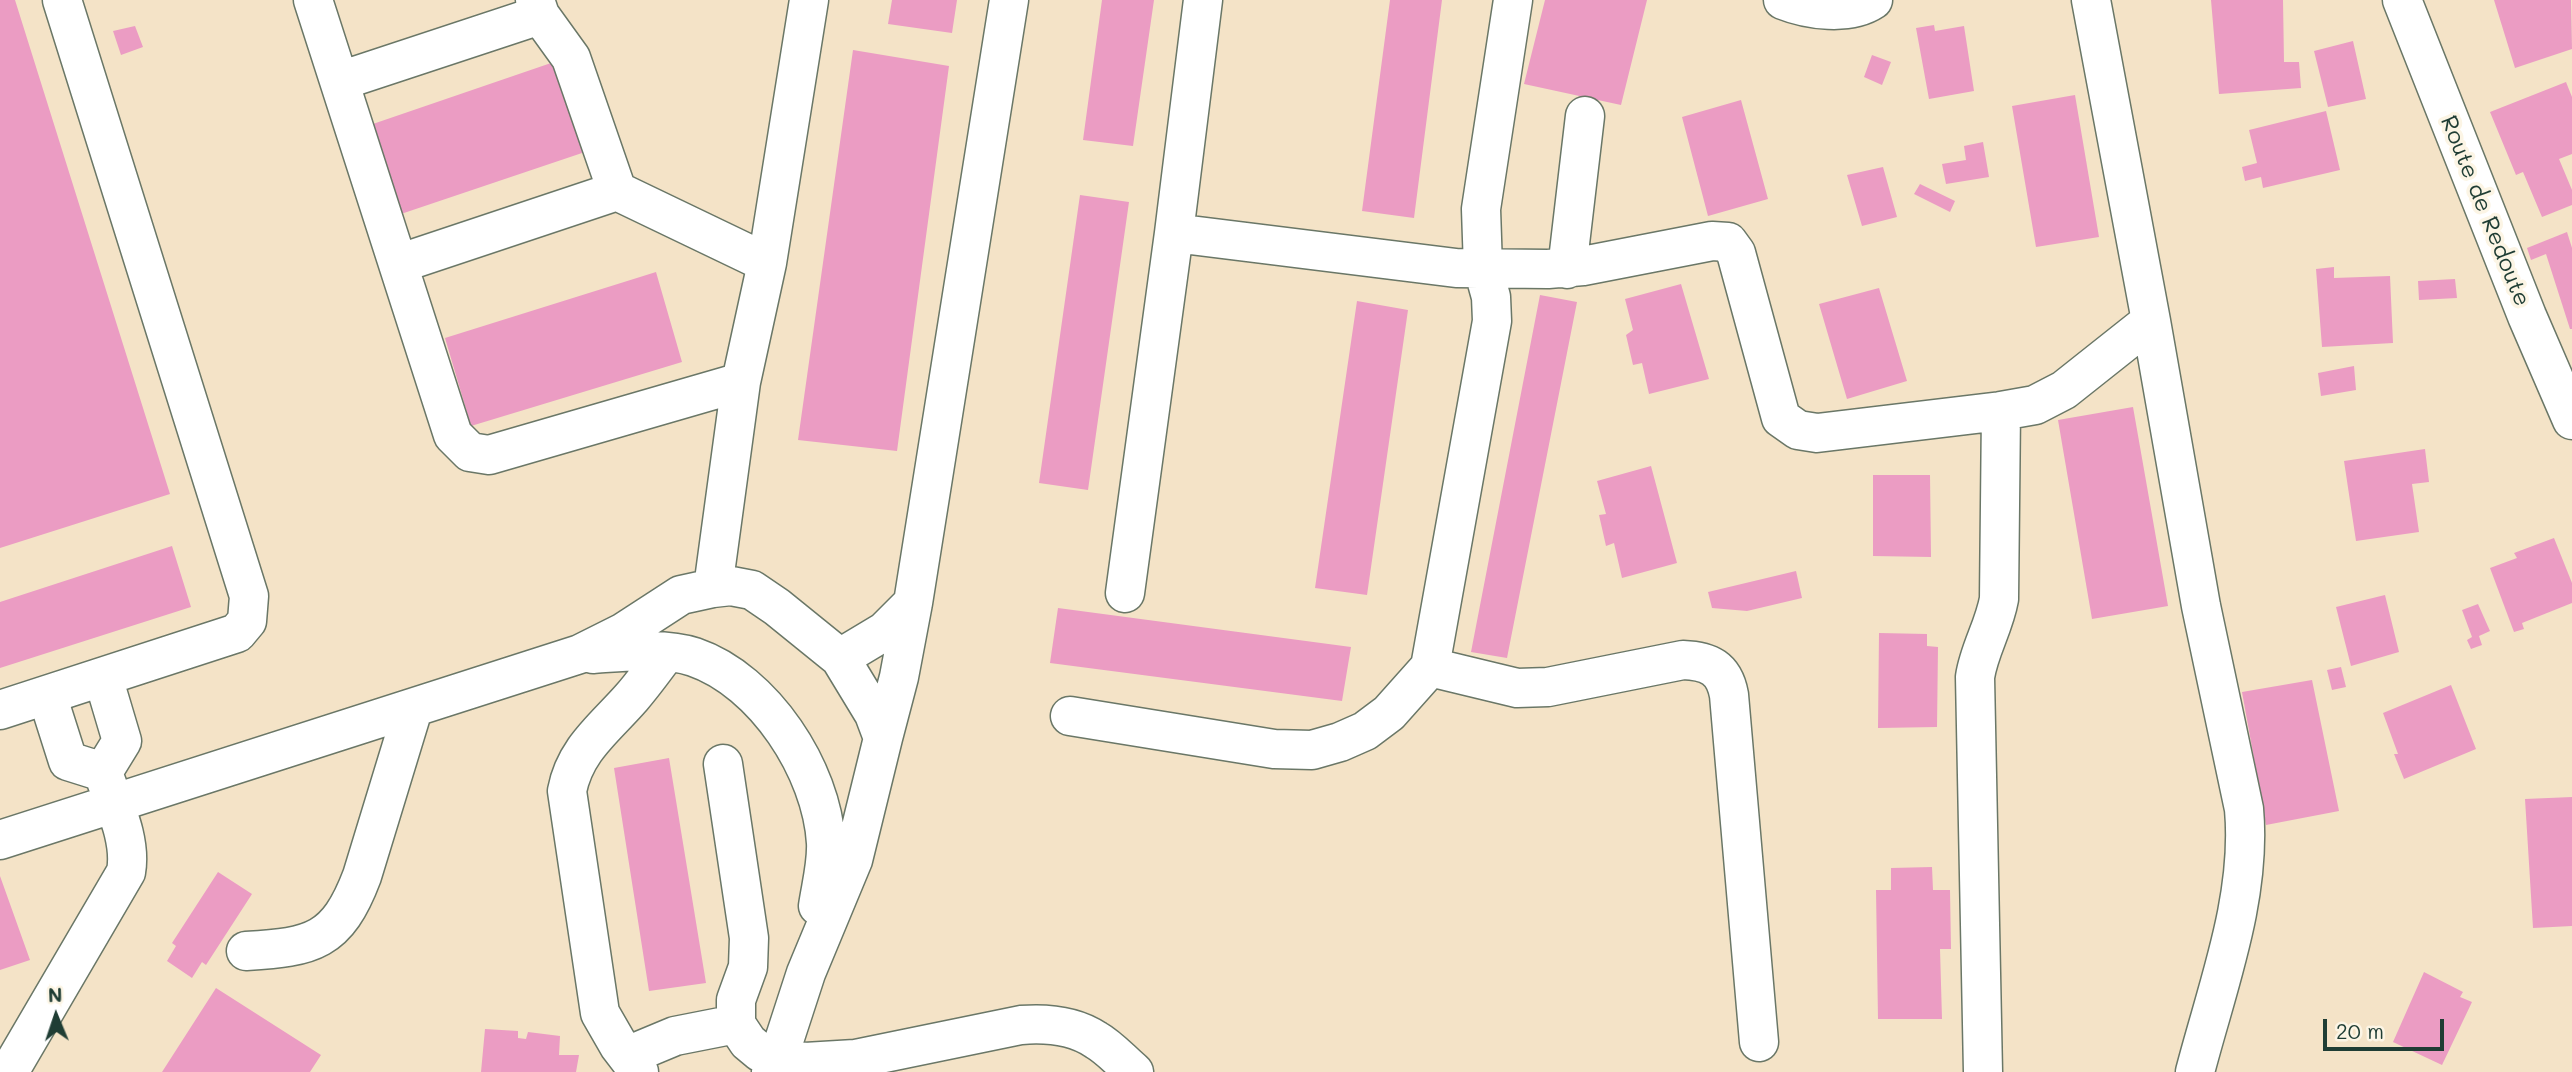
<!DOCTYPE html>
<html>
<head>
<meta charset="utf-8">
<style>
	body { margin:0 }
	#map { position:relative; width:2572px; height:1072px; overflow:hidden; background:#f4e3c7; font-family:Mali,sans-serif }
	canvas { display:block }
	.north { position:absolute; left:21px; top:981px; width:70px; height:70px; -webkit-text-stroke:5px #fcf5e5; paint-order:stroke; rotate:358deg; font-size:19px; font-weight:700; line-height:28px; text-align:center; color:#1f3d34 }
	.north::after { content:''; display:block; margin:auto; width:24px; height:32px; background:#1f3d34; clip-path:polygon(50% 0,100% 100%,50% 72%,0 100%) }
	.scale { position:absolute; left:2323px; top:1019px; width:121px; height:32px; box-sizing:border-box; border:4px solid #1f3d34; border-top:0; padding-left:9px; font-size:21px; line-height:24px; white-space:nowrap; color:#1f3d34; -webkit-text-stroke:5px #fcf5e5; paint-order:stroke }
</style>
</head>
<body>
<div id="map">
<canvas width="2572" height="1072"></canvas>
<div class="north">N</div>
<div class="scale">20 m</div>
</div>
<script>
const g = document.querySelector('canvas').getContext('2d');
g.lineJoin = 'round';
function fillPath(path, color) {
  g.fillStyle = color;
  g.fill(path, 'evenodd');
}
function stroke(path, color, width, dash) {
  g.strokeStyle = color;
  g.lineWidth = width;
  g.lineCap = dash ? 'butt' : 'round';
  g.setLineDash(dash || []);
  g.stroke(path);
}
function write(font, color, halo, rows, align = 'center') {
  g.font = font + ' Mali,sans-serif';
  g.lineWidth = 7;
  g.setLineDash([]);
  g.textBaseline = 'middle';
  g.strokeStyle = halo;
  g.fillStyle = color;
  for (const [text, x, y, turn = 0] of rows) {
    g.save();
    g.translate(x, y);
    g.rotate((+turn || 0) * Math.PI / 180);
    g.textAlign = isNaN(turn) ? turn : align;
    if (halo) g.strokeText(text, 0, 0);
    g.fillText(text, 0, 0);
    g.restore();
  }
}
fillPath(new Path2D(`
	M0,0H15L170,494L0,548Z
	M892,0H957L952,33L888,24Z
	M1102,0H1154L1133,146L1083,140Z
	M1390,0H1442L1414,218L1362,211Z
	M1545,0H1647L1621,105L1524,84Z
	M2211,0H2283L2284,62H2299L2301,88L2219,94Z
	M2494,0H2571L2572,49L2515,68Z
	M1934,25L1935,31L1964,26L1974,91L1929,99L1916,28Z
	M135,26L143,47L121,55L113,31Z
	M2353,41L2366,99L2328,107L2314,51Z
	M853,50L949,66L897,451L798,440Z
	M1872,55L1891,62L1882,85L1864,77Z
	M554,62L585,152L395,216L367,126Z
	M2566,82L2572,97V154L2559,159L2572,190V205L2542,217L2523,172L2516,175L2490,112Z
	M2075,95L2099,237L2036,247L2012,106Z
	M1741,100L1768,199L1708,216L1682,117Z
	M2326,111L2340,170L2263,188L2261,177L2245,181L2242,167L2257,163L2249,130Z
	M1983,142L1989,177L1946,184L1942,164L1966,160L1964,146Z
	M1883,167L1897,217L1862,226L1847,175Z
	M1920,184L1955,201L1950,212L1914,194Z
	M1080,195L1129,202L1088,490L1039,483Z
	M2567,232L2572,248V329H2570L2546,254L2531,260L2527,248Z
	M2334,267V278L2390,276L2393,343L2322,347L2316,269Z
	M656,272L682,362L471,426L445,338Z
	M2455,279L2457,298L2419,300L2418,281Z
	M1681,284L1709,379L1649,394L1642,363L1633,365L1626,335L1633,330L1625,299Z
	M1879,288L1907,381L1847,399L1819,304Z
	M1540,295L1577,302L1507,658L1471,652Z
	M1357,301L1408,310L1367,595L1315,588Z
	M2354,366L2356,390L2321,396L2318,373Z
	M2133,407L2168,606L2092,619L2058,420Z
	M2425,449L2429,482L2412,484L2419,532L2356,541L2344,461Z
	M1651,466L1677,563L1622,578L1614,543L1606,546L1599,515L1606,514L1597,481Z
	M1873,475H1930L1931,557L1873,556Z
	M2554,538L2572,583V603L2522,623L2524,629L2514,632L2490,568L2517,558L2514,553Z
	M172,546L191,607L0,668V602Z
	M1796,571L1802,598L1747,611L1712,608L1708,592Z
	M2385,595L2399,652L2351,666L2336,607Z
	M2478,604L2490,631L2479,636L2482,645L2471,649L2467,640L2472,637L2462,610Z
	M1058,608L1351,647L1342,701L1050,663Z
	M1879,633L1927,634V646L1938,647L1937,727L1878,728Z
	M2341,667L2346,687L2332,690L2327,670Z
	M2312,680L2339,811L2266,825L2242,692Z
	M2451,685L2476,749L2404,779L2394,754H2398L2383,713Z
	M669,758L706,983L649,991L614,768Z
	M2572,797V926L2533,928L2525,799Z
	M1932,867L1933,890H1950L1951,949H1940L1942,1019H1878L1876,890H1891V868Z
	M218,872L252,894L206,965L202,962L192,978L167,961L176,946L172,943Z
	M0,876L30,960L0,970Z
	M2424,972L2463,992L2460,997L2472,1002L2442,1065L2393,1042Z
	M216,988L321,1055L310,1072H162Z
	M485,1029L518,1031V1038L526,1039L528,1032L560,1036L559,1055H579L576,1072H481Z`), '#eb9cc3');
const minor = new Path2D(`
	M313,0L453,435L470,452L489,455L741,382
	M535,0L540,15L571,58L617,191L767,263
	M1783,0C1808,10 1849,16 1873,0
	M2091,0L2151,321L2201,606L2244,809C2252,898 2217,987 2195,1072
	M340,81L540,15
	M1174,233L1456,268L1548,269L1583,266L1712,241L1728,242L1736,253L1781,418L1798,430L1817,433L2001,411L2035,405L2064,390L2151,321
	M398,264L617,191
	M1567,269L1585,116
	M713,588L741,382L767,263L809,0
	M1125,593L1174,233L1203,0
	M593,654C622,652 665,647 694,657C764,681 822,770 826,843C827,864 821,886 818,906
	M840,658L885,631L913,603
	M1430,667L1517,688L1548,687L1683,660C1709,661 1724,668 1729,695L1759,1042
	M103,677L122,741L103,772
	M47,695L68,761L103,772
	M0,710L237,633L247,621L249,596L62,0
	M1070,716L1274,749L1312,750L1340,742L1365,731L1389,713L1430,667L1492,321L1491,297L1483,268L1481,209L1513,0
	M883,738L899,677L913,603L1009,0
	M723,764L749,938L748,967L736,1000V1024L748,1042L760,1052L778,1059L805,1062L855,1059L1021,1025C1046,1023 1075,1026 1096,1040C1110,1048 1122,1062 1134,1072
	M0,840L580,654L624,632L681,595L713,588L731,586L752,590L777,607L840,658L874,714L883,738L853,860L806,973L778,1059L771,1072
	M246,951C313,947 337,942 362,876L413,709
	M627,1056L675,1036L736,1024
	M9,1072L126,872C132,839 113,803 103,772
	M639,1072L619,1046L600,1013L567,791C575,749 605,728 632,697C644,683 655,668 666,653
	M1983,1072L1975,677C1979,650 1994,627 1999,599L2001,411`);
const major = new Path2D(`
	M2402,0L2527,316L2572,420`);
stroke(minor, '#6a7767', 41);
stroke(major, '#6a7767', 41);
stroke(minor, '#fff', 38);
stroke(major, '#fff', 38);
write('23px', '#1f3d34', '#fcf5e5', [
	["Route de Redoute",2485,211,68]
]);
</script>
</body>
</html>
